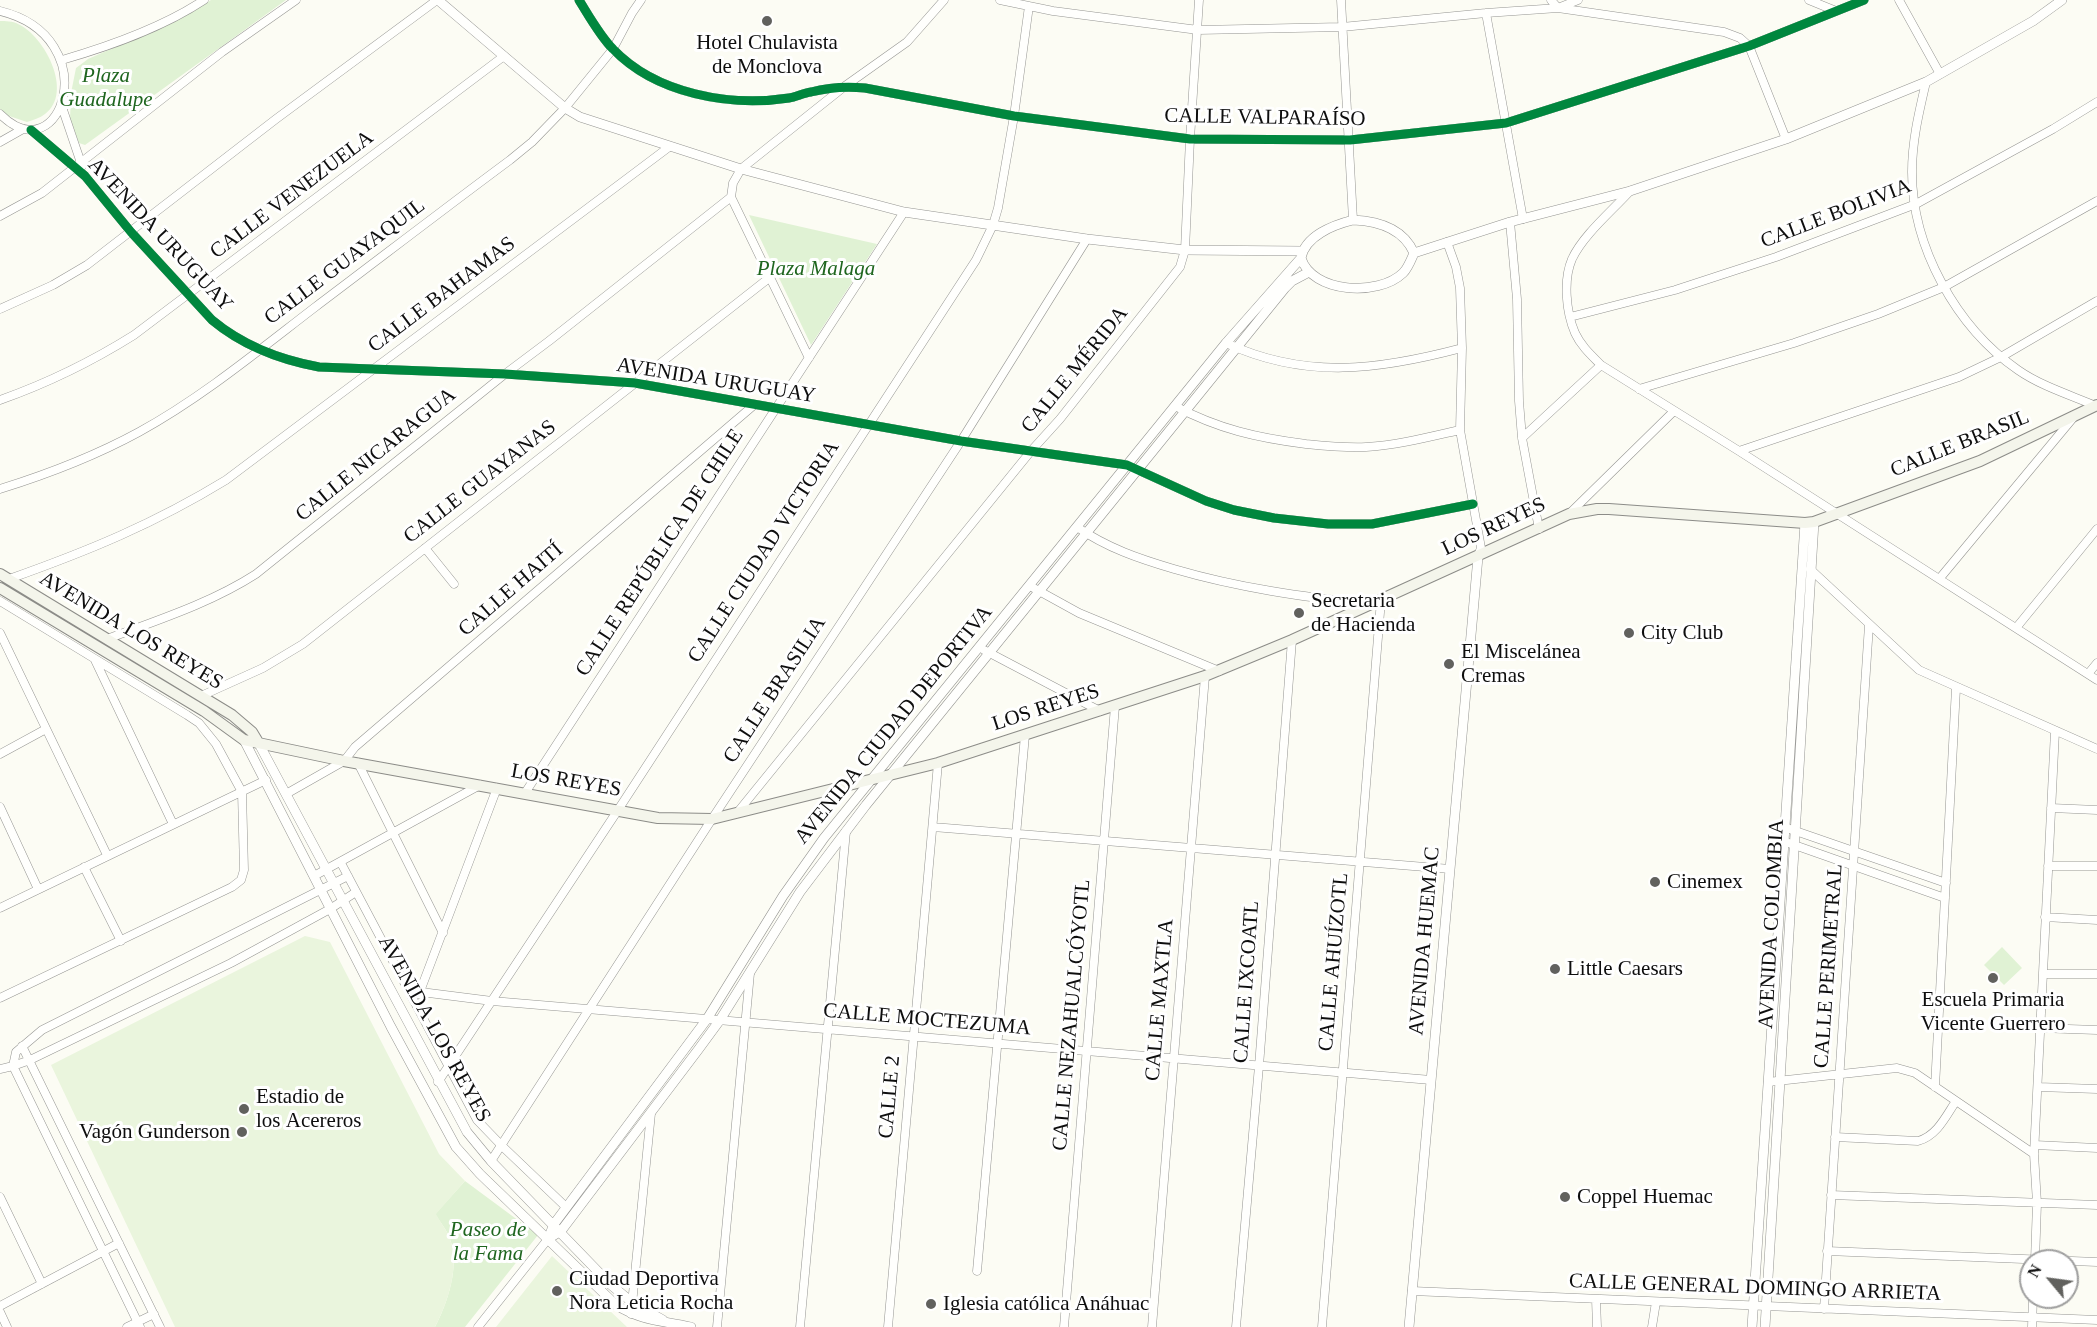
<!DOCTYPE html>
<html>
<head>
<meta charset="utf-8">
<style>
	body { margin:0 }
	#map { position:relative; width:2097px; height:1327px; overflow:hidden; background:#fcfcf4; font-family:Georgia,serif }
	canvas { display:block }
	.north { position:absolute; left:2019px; top:1249px; width:60px; height:60px; box-sizing:border-box; background:#fff; border:2px solid #9f9f9f; border-radius:50%; rotate:299deg; font-size:16px; font-weight:700; line-height:24px; text-align:center; color:#0e0e0e }
	.north::after { content:''; display:block; margin:auto; width:21px; height:27px; background:#61615e; clip-path:polygon(50% 0,100% 100%,50% 72%,0 100%) }
</style>
</head>
<body>
<div id="map">
<canvas width="2097" height="1327"></canvas>
<div class="north">N</div>
</div>
<script>
const g = document.querySelector('canvas').getContext('2d');
g.lineJoin = 'round';
function fillPath(path, color) {
  g.fillStyle = color;
  g.fill(path, 'evenodd');
}
function stroke(path, color, width, dash) {
  g.strokeStyle = color;
  g.lineWidth = width;
  g.lineCap = dash ? 'butt' : 'round';
  g.setLineDash(dash || []);
  g.stroke(path);
}
function write(font, color, halo, rows, align = 'center') {
  g.font = font + ' Georgia,serif';
  g.lineWidth = 6;
  g.setLineDash([]);
  g.textBaseline = 'middle';
  g.strokeStyle = halo;
  g.fillStyle = color;
  for (const [text, x, y, turn = 0] of rows) {
    g.save();
    g.translate(x, y);
    g.rotate((+turn || 0) * Math.PI / 180);
    g.textAlign = isNaN(turn) ? turn : align;
    if (halo) g.strokeText(text, 0, 0);
    g.fillText(text, 0, 0);
    g.restore();
  }
}
fillPath(new Path2D(`
	M211,0H286L85,145L79,143L70,120L71,93L76,68L88,59L177,20Z
	M0,21C5,21 13,21 18,24C45,36 74,93 45,114C40,118 33,120 27,122L6,115L0,109Z
	M749,215L877,244L811,345Z
	M2002,947L2022,968L2004,985L1984,965Z
	M465,1181L538,1235L465,1327H435C448,1302 460,1266 450,1239C447,1230 440,1222 435,1214Z`), '#e0f2d4');
fillPath(new Path2D(`
	M305,936L330,942L439,1154L465,1181L436,1214C440,1222 447,1230 450,1239C460,1266 448,1302 435,1327H175L51,1065Z
	M552,1256L627,1327H496Z`), '#eaf5dd');
const minor = new Path2D(`
	M579,0C589,16 600,36 613,49C656,94 730,107 789,98C796,97 803,93 811,92C830,87 846,86 865,88L1014,116L1190,139L1350,140L1506,123L1749,46L1864,0
	M1000,0L1053,11L1198,30L1342,27L1486,13L1558,8L1578,0
	M1341,0L1353,220
	M1551,0L1558,8L1724,32L1740,38L1749,46L1786,139
	M1809,0L1836,11
	M1899,0L1940,74
	M0,11C107,37 62,176 0,114
	M1486,13L1523,219
	M62,60C110,46 162,28 204,0
	M1926,82C1919,112 1912,141 1912,172C1912,247 1956,327 2018,370C2041,386 2070,395 2096,406
	M61,104L82,166
	M31,130L85,176L131,232L212,320C242,345 281,360 319,367L505,374L635,383L961,441L1127,465L1206,501L1234,510L1274,518L1328,524H1372L1473,504
	M0,142L23,129
	M1630,191C1612,211 1583,235 1572,259C1563,280 1566,312 1575,333C1581,346 1591,355 1601,365L1739,451L2097,680
	M0,216L42,193L222,52L296,0
	M1510,222L1517,299L1519,401L1522,438L1539,529
	M1447,242L1456,267L1460,288L1462,348L1460,430L1481,548L1478,556
	M0,309L53,285L87,265L276,119L437,0
	M1570,317L1675,290L1776,257L1916,204L2053,129L2097,102
	M1226,343C1306,380 1379,370 1462,348
	M809,358L731,197L733,183L741,169L845,86L907,42L944,0
	M1639,389L1794,343L1878,314L1944,287L2097,201
	M0,400C48,383 91,362 134,335L504,56
	M1175,406C1218,429 1258,438 1306,444C1326,446 1346,448 1366,447C1398,445 1429,437 1460,430
	M1522,438L1601,365
	M1739,451L1959,377L2001,357L2097,301
	M0,489C48,474 95,456 139,432C201,398 258,351 314,308C379,259 444,209 510,160L532,142L565,108L613,49L632,13L641,0
	M1570,513L1674,411
	M1077,527C1107,548 1140,559 1174,569C1239,588 1303,597 1370,604
	M425,548L454,584
	M1810,569L1919,670L2097,749
	M1940,578L2073,418
	M9,579C88,551 154,524 226,480L669,147
	M1030,586L1079,613L1219,671
	M0,601L187,715L199,723L216,744L242,792L244,870L241,880L232,887L0,998
	M2016,628L2097,529
	M0,633L107,855
	M107,639C158,620 211,603 256,574L505,374L549,341L731,197
	M984,650L1100,711
	M95,660L173,824
	M2088,674L2097,663
	M201,696L263,668L303,644L769,278
	M0,754L46,729
	M358,763L443,933
	M525,793L904,212
	M286,794L344,761L355,747L754,405
	M0,807L38,889
	M2051,808L2097,810
	M737,813L1031,451L1060,419L1180,267L1185,250L1190,139L1199,0
	M933,827L1450,869
	M1784,827L1946,883
	M1783,841L1945,898
	M341,863L477,1120L502,1146L566,1207
	M2048,866H2097
	M84,867L121,941
	M314,876L480,785
	M0,908L266,780
	M2045,917L2097,920
	M2043,974H2097
	M421,992L492,1001L1431,1080
	M419,994L497,788
	M2040,1028L2097,1030
	M22,1046L160,1327
	M13,1066L16,1052L42,1030L348,876
	M13,1066L140,1327
	M0,1069L13,1066L30,1060L231,963L330,909L356,892
	M438,1082L618,810L976,260L993,225L998,208L1014,116L1029,6
	M1768,1082L1897,1068L1915,1073L2034,1154
	M1935,1087L1956,688
	M2038,1087L2097,1089
	M1835,1137L1918,1141C1937,1136 1946,1116 1956,1101
	M2035,1145L2097,1148
	M491,1161L712,819L961,441L1087,239
	M1831,1195L2097,1205
	M0,1197L42,1284
	M1827,1251L2097,1262
	M2035,1261L2037,1203L2034,1154L2055,731
	M977,1271L1025,735
	M1412,1291L2097,1320
	M1596,1299L1597,1327
	M0,1306L119,1243
	M1824,1309L1869,625
	M0,1312L7,1327
	M631,1314L651,1113
	M127,1327L154,1314
	M478,1327L548,1239
	M717,1327L750,973
	M800,1327L846,831
	M888,1327L938,763
	M1064,1327L1115,706
	M1152,1327L1205,676
	M1236,1327L1259,1066L1292,640
	M1322,1327L1381,600
	M1652,1327L1656,1302
	M2032,1327L2033,1297`);
const tertiary = new Path2D(`
	M438,0L565,108L580,117L741,169L904,212L1087,239L1185,250L1302,251
	M1353,220C1378,221 1403,228 1414,253C1411,260 1408,268 1403,273C1378,297 1312,293 1301,258C1305,236 1333,225 1353,220Z
	M1414,253L1510,222L1630,191L1786,139L1926,82L2033,21L2062,0
	M244,740L391,1027L456,1147L480,1174L616,1305C644,1322 661,1320 691,1327
	M258,742L467,1132L491,1161L611,1285L633,1303L663,1320
	M548,1239L554,1224L707,1019L783,896L824,838L1226,343L1301,258
	M548,1239L561,1231L698,1050L720,1020L800,892L866,805L1285,288L1292,281L1309,272
	M1409,1327L1478,557
	M1752,1327L1805,523
	M1765,1327L1814,522`);
const secondary = new Path2D(`
	M0,574L232,715L252,732L258,742
	M0,588L204,711L244,740L344,761L658,818L712,819L938,763L1205,676L1292,640L1569,514L1597,509H1609L1805,523L1814,522L1980,461L2097,405`);
stroke(minor, '#959592', 9);
stroke(tertiary, '#959592', 10);
stroke(secondary, '#8c8c88', 12);
stroke(minor, '#fffffd', 8);
stroke(tertiary, '#fffffd', 9);
stroke(secondary, '#f4f5eb', 10);
stroke(new Path2D(`
	M579,0C589,16 600,36 613,49C656,94 730,107 789,98C796,97 803,93 811,92C830,87 846,86 865,88L1014,116L1190,139L1350,140L1506,123L1749,46L1864,0
	M31,130L85,176L131,232L212,320C242,345 281,360 319,367L505,374L635,383L961,441L1127,465L1206,501L1234,510L1274,518L1328,524H1372L1473,504`), '#00873e', 9);
for (const [x, y, r, color] of [
	[767,21,6,"#61615e"],
	[1299,613,6,"#61615e"],
	[1629,633,6,"#61615e"],
	[1449,664,6,"#61615e"],
	[1655,882,6,"#61615e"],
	[1555,969,6,"#61615e"],
	[1993,978,6,"#61615e"],
	[244,1109,6,"#61615e"],
	[242,1132,6,"#61615e"],
	[1565,1197,6,"#61615e"],
	[557,1291,6,"#61615e"],
	[931,1304,6,"#61615e"]
]) {
  const dot = new Path2D();
  dot.arc(x, y, r, 0, 2 * Math.PI);
  g.fillStyle = color;
  g.fill(dot);
  stroke(dot, '#fff', 2);
}
write('21px', '#0e0e0e', '#fff', [
	["Hotel Chulavista",767,43,"center"],
	["de Monclova",767,67,"center"],
	["Secretaria",1311,601],
	["de Hacienda",1311,625],
	["City Club",1641,633],
	["El Miscelánea",1461,652],
	["Cremas",1461,676],
	["Cinemex",1667,882],
	["Little Caesars",1567,969],
	["Escuela Primaria",1993,1000,"center"],
	["Vicente Guerrero",1993,1024,"center"],
	["Estadio de",256,1097],
	["los Acereros",256,1121],
	["Vagón Gunderson",230,1132,"right"],
	["Coppel Huemac",1577,1197],
	["Ciudad Deportiva",569,1279],
	["Nora Leticia Rocha",569,1303],
	["Iglesia católica Anáhuac",943,1304]
], 'left');
write('italic 21px', '#1f661f', '#fff', [
	["Plaza",106,76],
	["Guadalupe",106,100],
	["Plaza Malaga",816,269],
	["Paseo de",488,1230],
	["la Fama",488,1254]
]);
write('21px', '#0e0e0e', '#fff', [
	["CALLE VALPARAÍSO",1265,118,1],
	["CALLE VENEZUELA",292,195,-37],
	["CALLE BOLIVIA",1836,214,-21],
	["AVENIDA URUGUAY",160,235,47],
	["CALLE GUAYAQUIL",345,262,-37],
	["CALLE BAHAMAS",442,295,-37],
	["CALLE MÉRIDA",1075,370,-51],
	["AVENIDA URUGUAY",716,381,9],
	["CALLE BRASIL",1960,444,-22],
	["CALLE NICARAGUA",376,455,-39],
	["CALLE GUAYANAS",480,482,-38],
	["LOS REYES",1494,527,-25],
	["CALLE CIUDAD VICTORIA",764,552,-57],
	["CALLE REPÚBLICA DE CHILE",660,553,-57],
	["CALLE HAITÍ",511,590,-41],
	["AVENIDA LOS REYES",131,631,31],
	["CALLE BRASILIA",775,690,-57],
	["LOS REYES",1046,708,-18],
	["AVENIDA CIUDAD DEPORTIVA",894,725,-51],
	["LOS REYES",566,781,10],
	["AVENIDA COLOMBIA",1772,924,-87],
	["AVENIDA HUEMAC",1425,941,-85],
	["CALLE AHUÍZOTL",1334,962,-85],
	["CALLE PERIMETRAL",1829,966,-86],
	["CALLE IXCOATL",1247,982,-86],
	["CALLE MAXTLA",1160,1000,-85],
	["CALLE NEZAHUALCÓYOTL",1072,1015,-85],
	["CALLE MOCTEZUMA",927,1020,5],
	["AVENIDA LOS REYES",434,1029,61],
	["CALLE 2",890,1097,-85],
	["CALLE GENERAL DOMINGO ARRIETA",1755,1288,2]
]);
</script>
</body>
</html>
